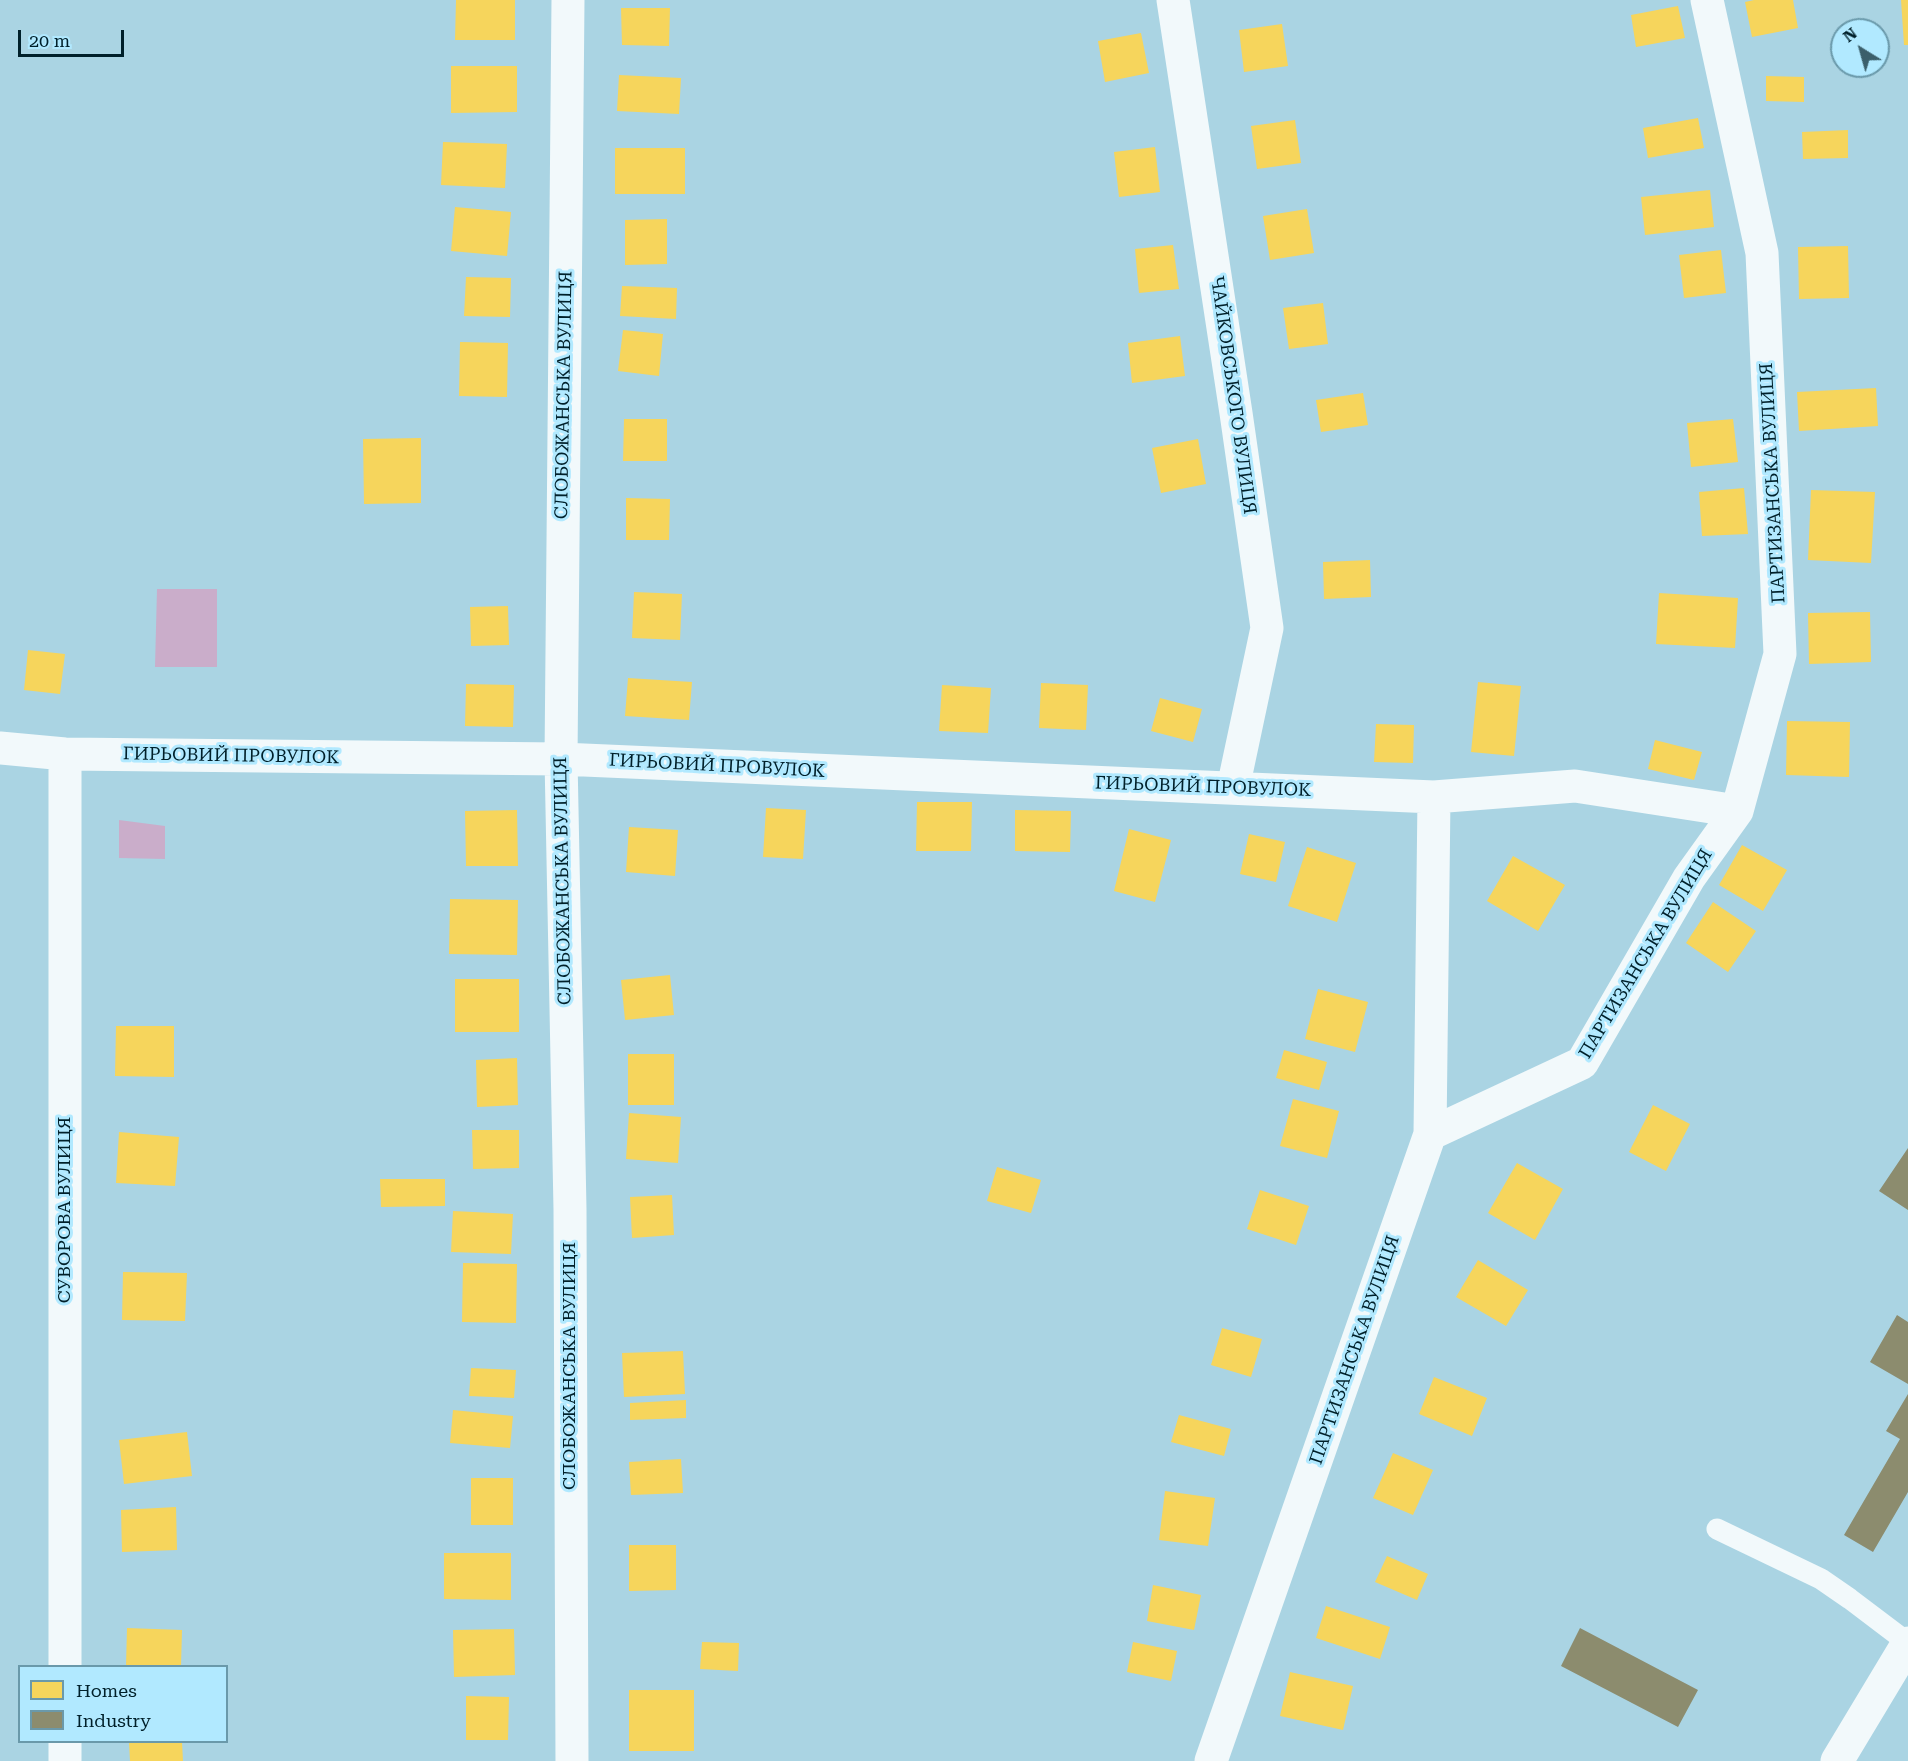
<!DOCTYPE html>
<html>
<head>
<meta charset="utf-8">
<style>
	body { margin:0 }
	#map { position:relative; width:1908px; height:1761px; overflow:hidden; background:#aad4e3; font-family:"Roboto Serif",serif }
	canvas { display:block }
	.legend { position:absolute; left:18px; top:1665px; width:210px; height:78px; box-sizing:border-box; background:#b1e9ff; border:2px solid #6a99aa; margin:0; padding:8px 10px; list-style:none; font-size:18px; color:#00202a }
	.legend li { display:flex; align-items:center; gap:12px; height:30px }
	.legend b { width:30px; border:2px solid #6a99aa }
	.north { position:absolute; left:1830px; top:18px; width:60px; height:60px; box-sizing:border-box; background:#b1e9ff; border:2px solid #6a99aa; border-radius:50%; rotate:323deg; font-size:16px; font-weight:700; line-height:24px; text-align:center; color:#00202a }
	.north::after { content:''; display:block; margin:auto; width:21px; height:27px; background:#3b5f6b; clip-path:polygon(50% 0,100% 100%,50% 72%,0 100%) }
	.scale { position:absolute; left:18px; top:30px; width:106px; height:27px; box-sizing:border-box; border:3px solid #00202a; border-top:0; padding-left:8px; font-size:18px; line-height:21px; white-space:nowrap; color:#00202a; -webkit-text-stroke:4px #b1e9ff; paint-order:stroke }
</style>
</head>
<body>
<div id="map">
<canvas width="1908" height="1761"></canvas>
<ul class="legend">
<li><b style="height:16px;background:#f6d55c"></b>Homes</li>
<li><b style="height:16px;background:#8c8c6e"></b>Industry</li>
</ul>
<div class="north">N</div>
<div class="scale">20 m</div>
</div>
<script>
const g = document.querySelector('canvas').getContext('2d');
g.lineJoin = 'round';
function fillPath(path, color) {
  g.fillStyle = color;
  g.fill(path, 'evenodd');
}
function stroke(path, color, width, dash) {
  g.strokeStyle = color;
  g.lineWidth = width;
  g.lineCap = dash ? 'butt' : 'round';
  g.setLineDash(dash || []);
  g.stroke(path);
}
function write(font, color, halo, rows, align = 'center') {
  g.font = font + ' "Roboto Serif",serif';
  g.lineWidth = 6;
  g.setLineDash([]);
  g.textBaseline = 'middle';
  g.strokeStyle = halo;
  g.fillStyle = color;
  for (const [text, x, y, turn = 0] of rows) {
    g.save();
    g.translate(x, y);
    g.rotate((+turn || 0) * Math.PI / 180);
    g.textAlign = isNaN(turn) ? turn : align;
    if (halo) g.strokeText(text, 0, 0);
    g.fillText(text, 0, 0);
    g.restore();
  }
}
fillPath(new Path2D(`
	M157,589H217V667H155Z
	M119,820L165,826V859L119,858Z`), '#caadca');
fillPath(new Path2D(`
	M456,0H515V40H455Z
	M1754,0H1793L1798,28L1752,37L1745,2Z
	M1901,0H1908V45H1904Z
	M1678,6L1685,38L1636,47L1631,15Z
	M621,8H670L669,46L622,45Z
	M1282,24L1288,66L1244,72L1239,30Z
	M1141,33L1149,73L1105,82L1098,41Z
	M451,66H517V112L451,113Z
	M619,75L681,78L679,114L617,111Z
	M1766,76L1804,77V102L1766,101Z
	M1698,118L1704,148L1648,158L1643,128Z
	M1295,120L1301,163L1257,169L1251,126Z
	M1848,130V158L1803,159L1802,132Z
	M443,142L507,144L505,188L441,185Z
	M1155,147L1160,192L1119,197L1114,152Z
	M615,148H685V194H615Z
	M1710,190L1714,227L1645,235L1641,197Z
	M455,207L511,212L507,256L451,251Z
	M1307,209L1314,253L1270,260L1263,216Z
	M667,219V264L625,265V220Z
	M1173,245L1179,289L1139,293L1135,249Z
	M1848,246L1849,298L1799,299L1798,247Z
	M1721,250L1726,293L1684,298L1679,255Z
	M466,277L511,278L510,317L464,316Z
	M622,286L677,288L676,319L620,316Z
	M1323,303L1328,344L1289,349L1283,308Z
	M623,330L663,334L659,376L618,371Z
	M1180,336L1185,376L1132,383L1128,343Z
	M460,342L508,343L507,397L459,396Z
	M1876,388L1878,426L1799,431L1797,392Z
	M1363,393L1368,425L1321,432L1316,400Z
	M624,419H667V461H623Z
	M1733,419L1738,462L1691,467L1687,423Z
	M421,438V503L364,504L363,439Z
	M1198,439L1206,484L1161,493L1152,448Z
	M1744,488L1748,534L1702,536L1699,492Z
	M1811,490L1875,492L1871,563L1808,560Z
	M626,498L670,499L669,540H626Z
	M1370,560L1371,597L1324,599L1323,562Z
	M634,592L682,594L680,640L632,638Z
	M1659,593L1738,598L1735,648L1656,644Z
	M508,606L509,645L471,646L470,607Z
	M1870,612L1871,662L1809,664L1808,613Z
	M28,650L65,654L60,694L24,690Z
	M628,678L692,682L689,720L625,716Z
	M1478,682L1521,686L1514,756L1471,752Z
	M1041,683L1088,685L1086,730L1039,728Z
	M466,684L514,685L513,727L465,726Z
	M942,685L991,688L988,733L939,731Z
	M1160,698L1202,709L1193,742L1151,731Z
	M1787,721L1850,722L1849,777L1786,775Z
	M1376,724L1414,725L1413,763L1374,762Z
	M1655,740L1702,752L1694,780L1648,769Z
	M917,802H972L971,851H916Z
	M766,808L806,810L803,859L763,857Z
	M517,810L518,866H466L465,811Z
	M1015,810L1071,811L1070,852L1015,851Z
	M629,827L678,830L675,876L626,872Z
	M1129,829L1171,840L1155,902L1114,891Z
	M1249,834L1285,842L1276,882L1240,874Z
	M1742,845L1787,870L1763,911L1719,885Z
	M1307,847L1356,863L1337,922L1288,906Z
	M1513,856L1565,885L1538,931L1487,901Z
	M450,899L518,900L517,955L449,954Z
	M1713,902L1756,931L1728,972L1686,943Z
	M670,975L674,1015L625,1020L621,980Z
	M455,979H519V1032H455Z
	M1318,989L1368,1002L1355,1052L1305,1039Z
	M116,1026H174V1077L115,1076Z
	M1284,1050L1327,1062L1319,1090L1276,1078Z
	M628,1054H674V1105H628Z
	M517,1058L518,1105L477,1107L476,1060Z
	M1293,1099L1339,1111L1327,1158L1280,1146Z
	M1653,1105L1690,1124L1666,1171L1629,1152Z
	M629,1113L681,1117L678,1163L626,1159Z
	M472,1130H519V1168L473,1169Z
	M119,1132L179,1137L175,1186L116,1183Z
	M1517,1163L1563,1189L1535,1240L1488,1213Z
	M997,1167L1041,1180L1031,1213L987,1201Z
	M380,1179H445V1206L381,1207Z
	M1260,1190L1309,1206L1296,1245L1247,1229Z
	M672,1195L674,1235L632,1238L630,1197Z
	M453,1211L513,1214L511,1254L451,1252Z
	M1478,1260L1528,1290L1506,1326L1456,1297Z
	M463,1263L517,1264L516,1323L462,1322Z
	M123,1272L187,1273L185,1321L122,1320Z
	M1222,1328L1262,1339L1251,1377L1211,1365Z
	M683,1351L685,1394L624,1397L622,1353Z
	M471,1368L516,1370L514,1398L469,1396Z
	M1434,1377L1487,1398L1472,1436L1419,1414Z
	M686,1400V1418L630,1420V1403Z
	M453,1410L513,1416L510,1448L450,1443Z
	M1179,1415L1231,1429L1224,1456L1171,1442Z
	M187,1432L192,1476L124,1484L119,1440Z
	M1393,1453L1433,1470L1413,1515L1373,1498Z
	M681,1459L683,1493L631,1495L629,1462Z
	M471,1478H513V1525H471Z
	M1165,1491L1215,1498L1208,1546L1159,1540Z
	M176,1507L177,1550L122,1552L121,1510Z
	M629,1545H676V1590L629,1591Z
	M444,1553H511V1600L444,1599Z
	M1387,1556L1428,1574L1417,1600L1375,1582Z
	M1153,1585L1201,1595L1194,1630L1147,1621Z
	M1326,1606L1390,1627L1380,1659L1316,1638Z
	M127,1628L182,1630L181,1666H126Z
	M514,1629L515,1675L454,1677L453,1630Z
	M702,1642L739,1643L738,1671L700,1669Z
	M1133,1642L1177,1651L1171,1681L1127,1672Z
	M1290,1672L1353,1686L1343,1730L1280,1716Z
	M629,1690H694V1751H629Z
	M466,1696L509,1697L508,1740H466Z
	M129,1742H182L183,1761H130Z`), '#f6d55c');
fillPath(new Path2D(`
	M1908,1148V1210L1879,1191Z
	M1897,1315L1908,1322V1384L1870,1362Z
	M1908,1394V1492L1873,1552L1844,1535L1900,1439L1886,1431Z
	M1580,1628L1698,1690L1678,1727L1561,1666Z`), '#8c8c6e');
stroke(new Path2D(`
	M1717,1529L1821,1579L1850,1599L1908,1643`), '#f2f9fb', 21);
stroke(new Path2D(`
	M568,0L561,759L570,1209L572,1761
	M1173,0L1236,413L1267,628L1233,788
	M0,748L65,754L561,759L1434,797L1575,786L1737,811
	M1430,1134L1582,1063L1689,878L1737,811L1780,654L1762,253L1707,0
	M65,1666V754
	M65,1761V1742
	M1211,1761L1430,1134L1434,797`), '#f2f9fb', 33);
stroke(new Path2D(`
	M1837,1761L1908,1643`), '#f2f9fb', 33);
write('18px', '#00202a', '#b1e9ff', [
	["СЛОБОЖАНСЬКА ВУЛИЦЯ",564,395,-89],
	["ЧАЙКОВСЬКОГО ВУЛИЦЯ",1233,395,82],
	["ПАРТИЗАНСЬКА ВУЛИЦЯ",1773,483,-93],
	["ГИРЬОВИЙ ПРОВУЛОК",231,756,1],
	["ГИРЬОВИЙ ПРОВУЛОК",717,766,3],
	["ГИРЬОВИЙ ПРОВУЛОК",1203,787,2],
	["СЛОБОЖАНСЬКА ВУЛИЦЯ",563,881,-91],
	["ПАРТИЗАНСЬКА ВУЛИЦЯ",1646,954,-59],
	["СУВОРОВА ВУЛИЦЯ",65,1210,-90],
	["ПАРТИЗАНСЬКА ВУЛИЦЯ",1355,1350,-71],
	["СЛОБОЖАНСЬКА ВУЛИЦЯ",570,1366,-90]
]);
</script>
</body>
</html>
